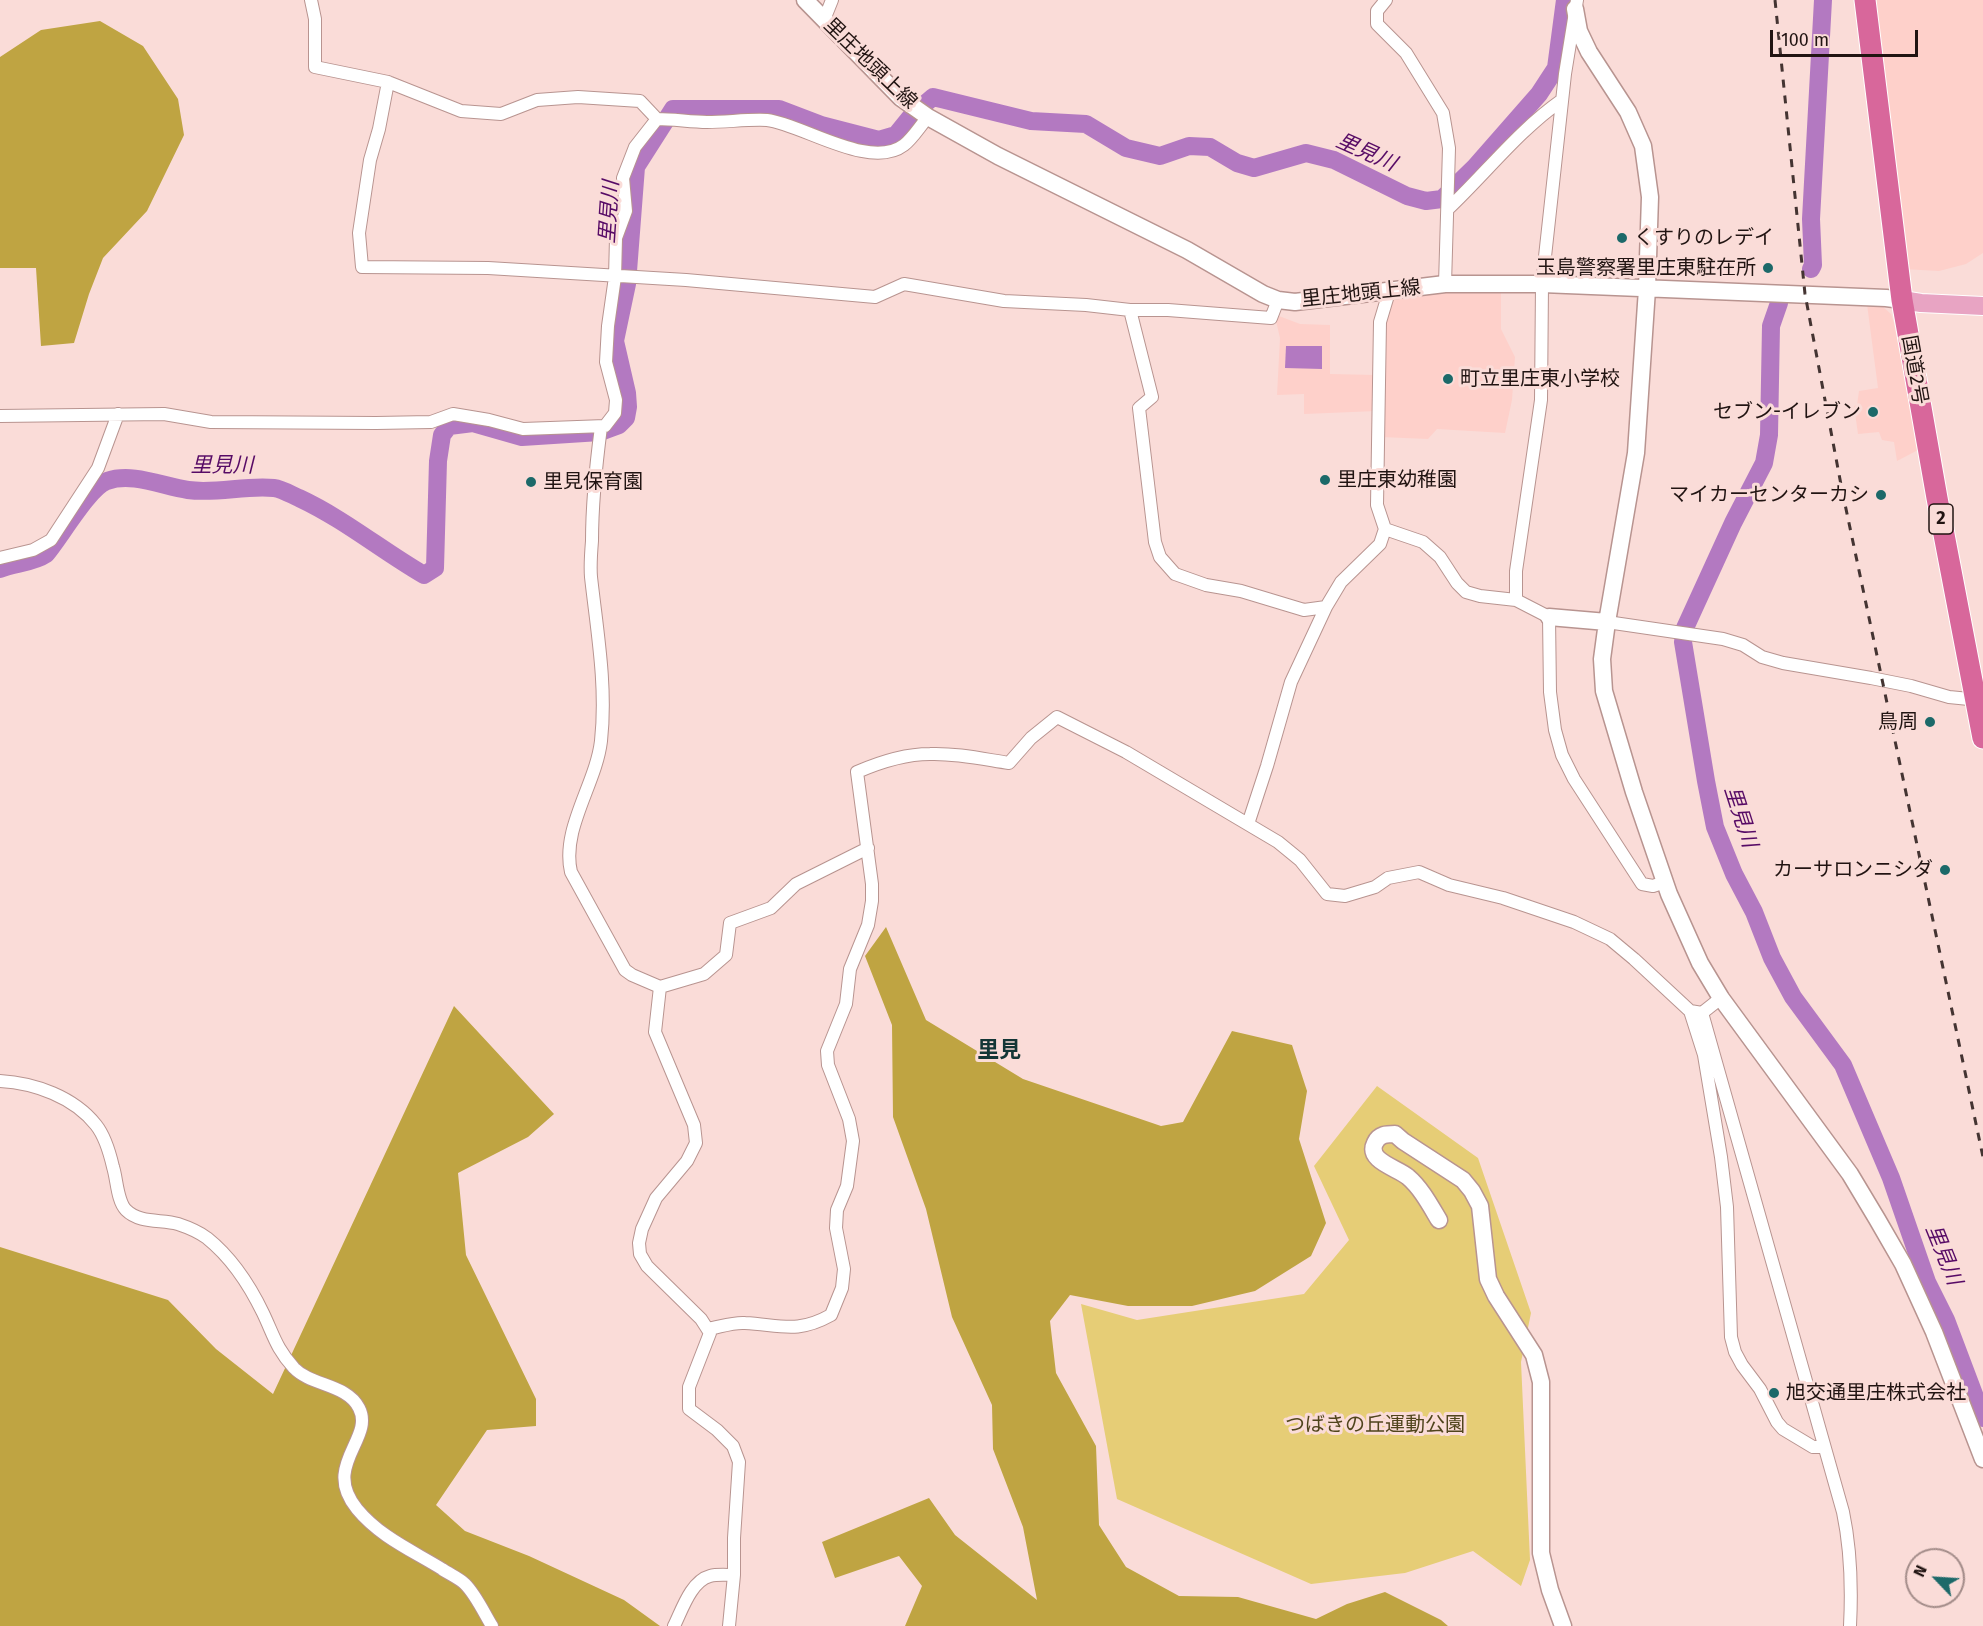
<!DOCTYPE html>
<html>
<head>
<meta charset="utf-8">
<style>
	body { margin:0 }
	#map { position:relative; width:1983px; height:1626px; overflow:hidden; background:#fadcd8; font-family:"Fira Sans",sans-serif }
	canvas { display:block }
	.north { position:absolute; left:1905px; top:1548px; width:60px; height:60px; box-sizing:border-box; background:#fadcd8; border:2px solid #a38c89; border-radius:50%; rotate:295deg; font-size:16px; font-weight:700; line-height:24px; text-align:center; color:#211412 }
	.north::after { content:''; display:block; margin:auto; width:21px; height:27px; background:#1c6969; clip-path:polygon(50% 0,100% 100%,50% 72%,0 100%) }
	.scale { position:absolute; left:1770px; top:30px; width:148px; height:27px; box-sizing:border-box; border:3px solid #211412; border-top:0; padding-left:8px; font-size:18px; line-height:21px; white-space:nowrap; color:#211412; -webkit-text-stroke:4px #fadcd8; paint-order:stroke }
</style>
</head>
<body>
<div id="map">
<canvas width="1983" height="1626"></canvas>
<div class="north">N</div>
<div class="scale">100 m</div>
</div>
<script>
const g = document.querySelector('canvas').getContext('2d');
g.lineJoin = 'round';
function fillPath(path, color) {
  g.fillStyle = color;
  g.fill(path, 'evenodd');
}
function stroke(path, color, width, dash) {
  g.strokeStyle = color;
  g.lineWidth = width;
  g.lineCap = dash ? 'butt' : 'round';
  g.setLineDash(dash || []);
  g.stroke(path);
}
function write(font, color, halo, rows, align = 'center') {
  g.font = font + ' "Fira Sans","Noto Sans JP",sans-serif';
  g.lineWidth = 6;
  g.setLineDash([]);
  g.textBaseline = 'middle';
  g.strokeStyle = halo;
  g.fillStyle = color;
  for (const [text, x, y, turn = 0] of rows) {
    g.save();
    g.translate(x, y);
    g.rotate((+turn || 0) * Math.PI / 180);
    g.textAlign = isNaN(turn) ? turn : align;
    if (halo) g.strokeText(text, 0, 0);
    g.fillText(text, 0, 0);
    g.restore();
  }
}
fillPath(new Path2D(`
	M1872,0H1983V253L1966,264L1939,271L1903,269Z
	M1501,289V329L1515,357L1512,400L1505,433L1437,429L1428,439L1381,437L1384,312L1391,296L1434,290Z
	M1867,304L1882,306L1891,314L1894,323L1918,450L1897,461L1894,442L1882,440L1879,432L1858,434L1854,406L1857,405L1859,391L1878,388Z
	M1279,316L1300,324L1330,325V374L1376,375V411L1304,414V394L1277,395L1280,338L1276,321Z`), '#fed0ca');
fillPath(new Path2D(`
	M1377,1086L1478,1158L1531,1313L1521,1362L1530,1560L1521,1586L1473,1551L1405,1573L1311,1584L1117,1499L1081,1304L1137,1320L1304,1294L1349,1240L1314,1166Z`), '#e6cd76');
fillPath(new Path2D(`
	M100,21L143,46L178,99L184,135L147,211L103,258L89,294L74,343L41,346L36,268H0V57L41,30Z
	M886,927L926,1020L1023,1079L1161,1126L1183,1122L1232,1031L1292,1045L1307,1091L1299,1139L1326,1223L1311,1256L1255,1291L1192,1306H1128L1070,1295L1050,1321L1056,1373L1096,1446L1099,1525L1126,1567L1179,1596L1238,1597L1316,1619L1347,1604L1385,1592L1441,1620L1448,1626H905L922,1586L899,1556L835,1578L822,1542L929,1498L955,1535L1037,1600L1023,1527L993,1449L992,1405L952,1317L926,1209L893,1117L892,1025L865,956Z
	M454,1006L554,1114L528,1137L458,1173L466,1255L536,1399V1426L487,1430L436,1505L465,1531L529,1556L624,1600L660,1626H0V1247L168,1300L216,1349L273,1394Z`), '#bfa442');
fillPath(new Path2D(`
	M1286,346H1322V369L1285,368Z`), '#b379c1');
stroke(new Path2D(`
	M1811,269L1813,265L1811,219L1823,0
	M1779,303L1771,326L1769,435L1764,463L1733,523L1685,628L1683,642L1706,781L1715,827L1734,874L1754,912L1772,958L1793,997L1843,1065L1891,1178L1927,1282L1946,1320L1983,1418
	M0,569C14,563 33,563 46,554C60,538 89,487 107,481C132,472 162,486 188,490C217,494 245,485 274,488C282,489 292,495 299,498C344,519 381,550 424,575L435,568L438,461L442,435L449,426L473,423L522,437L600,432L619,425L626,418L628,407L627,393L615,341L627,284L636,167L673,109H779L821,125L879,140L896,135L913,114L933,97L1031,121L1086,124L1126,148L1160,156L1189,146L1210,147L1237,163L1254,168L1306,153L1334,160L1407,196L1426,201L1442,199L1475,167L1539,94L1556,68L1565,0`), '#b379c1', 18);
const street = new Path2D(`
	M311,0L315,19V67L388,82L461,111L501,114L537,100L578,97L640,101L657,119C674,119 691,122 707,122C727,122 748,119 767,120C802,124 870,171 904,145C913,138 920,126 928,117
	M1386,0L1377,11V24L1406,53L1443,113L1449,148L1445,284
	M824,20L832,0
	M388,82L379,129L370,160L359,233L362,267L488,268L686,280L875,297L904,284L1004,301L1086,305L1130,310H1168L1271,318L1278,300
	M1448,209C1487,172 1518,131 1562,100
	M1130,310L1152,397L1139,408L1155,542L1160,557L1175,574L1206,585L1241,591L1304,610L1326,607
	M0,416L164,414L211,422L376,423L431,422L453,414L489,420L523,429L605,426L615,413L616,400L606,362L608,326L615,277L616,238L626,211L623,178L635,147L657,119
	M601,427C596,465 592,502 592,541C591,553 590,565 591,577C597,631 607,686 601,741C596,784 561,829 571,872L625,970L632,975L660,987L655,1032L694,1125L696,1143L687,1161L656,1198L642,1229L639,1243L640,1254L647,1266L701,1319L710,1333L689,1387V1409L717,1430L733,1446L739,1462L734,1538V1575L729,1626
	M1385,529L1423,542L1440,557L1457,583L1466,592L1480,596L1516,600L1549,617L1550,692L1555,730L1562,755L1574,779L1642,884L1653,886L1665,882
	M0,558L33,550L51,540L98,468L118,414
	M1516,600V571L1541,400L1542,284L1565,74L1577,0
	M1607,622L1723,639L1743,645L1762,657L1783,663L1871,678L1911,686L1949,697L1979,700
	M1248,824L1267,766L1291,682L1326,607L1341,582L1380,544L1385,529L1377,505L1380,322L1389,292
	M660,987L704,974L726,955L730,923L771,908L796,884L868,848
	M1721,998L1702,1013L1843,1512C1851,1550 1852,1587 1850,1626
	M1690,1011L1704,1055L1721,1157L1727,1207L1731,1337L1735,1352L1742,1365L1760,1389L1777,1422L1783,1429L1813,1447H1824
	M0,1081C35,1083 74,1097 96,1125C104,1135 110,1154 113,1167C117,1179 117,1201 126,1210C140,1224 162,1219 178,1224C187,1227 199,1232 207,1238C232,1258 249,1284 263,1313C274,1336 276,1348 294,1368C311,1386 347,1384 359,1408C375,1439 321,1465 357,1509C380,1537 413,1551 442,1569C449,1574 459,1578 465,1584C476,1595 484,1613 492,1626
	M708,1329C720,1327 733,1322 745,1323C781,1325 797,1334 831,1315L842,1288L844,1269L836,1228L837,1210L847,1186L853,1141L849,1119L828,1065L827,1051L846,1004L850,969L868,925L872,901V884L857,772C880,762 904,754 930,754C956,753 983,759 1009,763L1031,738L1057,717L1126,752L1278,842L1300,860L1327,894L1345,896L1375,887L1388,878L1419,872L1449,885L1503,898L1574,922L1610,939L1634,959L1690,1011L1702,1013
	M674,1626C682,1610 691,1581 710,1576C717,1574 726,1575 734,1575`);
const secondary = new Path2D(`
	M805,0L901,98L928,117L998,156L1187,250L1263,294L1278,300L1295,302L1445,284H1542L1886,298L1902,300
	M1575,9L1579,31L1589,52L1628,112L1643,146L1650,197L1647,289L1636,453L1607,622L1602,659L1604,691L1634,792L1669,894L1700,963L1721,998L1850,1174L1877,1219L1903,1264L1934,1332L1983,1459
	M1549,617L1607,622
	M1439,1220C1430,1205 1421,1188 1408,1177C1398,1168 1366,1161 1375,1143C1379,1134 1387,1134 1395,1134L1403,1141L1463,1180L1472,1191L1480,1206L1488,1279L1496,1296L1534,1355L1541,1382V1553L1550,1590L1563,1626`);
const primary = new Path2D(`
	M1902,300L1921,303L1983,306`);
const highway = new Path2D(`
	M1865,0L1902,300L1937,498L1983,738`);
stroke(street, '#b89490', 14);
stroke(secondary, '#b89490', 19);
stroke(primary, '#fff', 20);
stroke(highway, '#fff', 23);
stroke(street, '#fff', 12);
stroke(secondary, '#fff', 16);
stroke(primary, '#e8a4c3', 18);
stroke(highway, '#d8679b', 21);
stroke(new Path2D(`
	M1775,0L1805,294L1842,490L1983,1157`), '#443432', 3, [8, 8]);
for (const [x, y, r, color] of [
	[1622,238,6,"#1c6969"],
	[1768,268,6,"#1c6969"],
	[1448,379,6,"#1c6969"],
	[1873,412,6,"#1c6969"],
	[1325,480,6,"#1c6969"],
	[531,482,6,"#1c6969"],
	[1881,495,6,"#1c6969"],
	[1930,722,6,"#1c6969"],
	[1945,870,6,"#1c6969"],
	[1774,1393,6,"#1c6969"]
]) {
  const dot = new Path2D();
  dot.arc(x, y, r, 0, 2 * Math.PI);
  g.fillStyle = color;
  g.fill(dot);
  stroke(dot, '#fadcd8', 2);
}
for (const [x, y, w] of [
	[1941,519,24]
]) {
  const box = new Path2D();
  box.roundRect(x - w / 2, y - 15, w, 30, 4.5);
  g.fillStyle = '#fadcd8';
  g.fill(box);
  stroke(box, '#211412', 1.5);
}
write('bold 18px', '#211412', null, [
	["2",1941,519]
]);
write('20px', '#211412', '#fadcd8', [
	["里庄地頭上線",870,64,44],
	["里庄地頭上線",1361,294,-6],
	["国道2号",1914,370,80]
]);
write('20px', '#211412', '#fadcd8', [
	["くすりのレデイ",1634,238],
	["玉島警察署里庄東駐在所",1756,268,"right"],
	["町立里庄東小学校",1460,379],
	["セブン-イレブン",1861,412,"right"],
	["里庄東幼稚園",1337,480],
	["里見保育園",543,482],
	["マイカーセンターカシ",1869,495,"right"],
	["鳥周",1918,722,"right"],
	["カーサロンニシダ",1933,870,"right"],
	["旭交通里庄株式会社",1786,1393]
], 'left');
write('20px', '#50441c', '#fadcd8', [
	["つばきの丘運動公園",1375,1425]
]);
write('italic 21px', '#570b66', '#fadcd8', [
	["里見川",1366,153,24],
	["里見川",610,212,-86],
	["里見川",222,466],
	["里見川",1740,817,72],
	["里見川",1943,1255,68]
]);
write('bold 22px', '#133636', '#fadcd8', [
	["里見",999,1051]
]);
</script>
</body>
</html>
